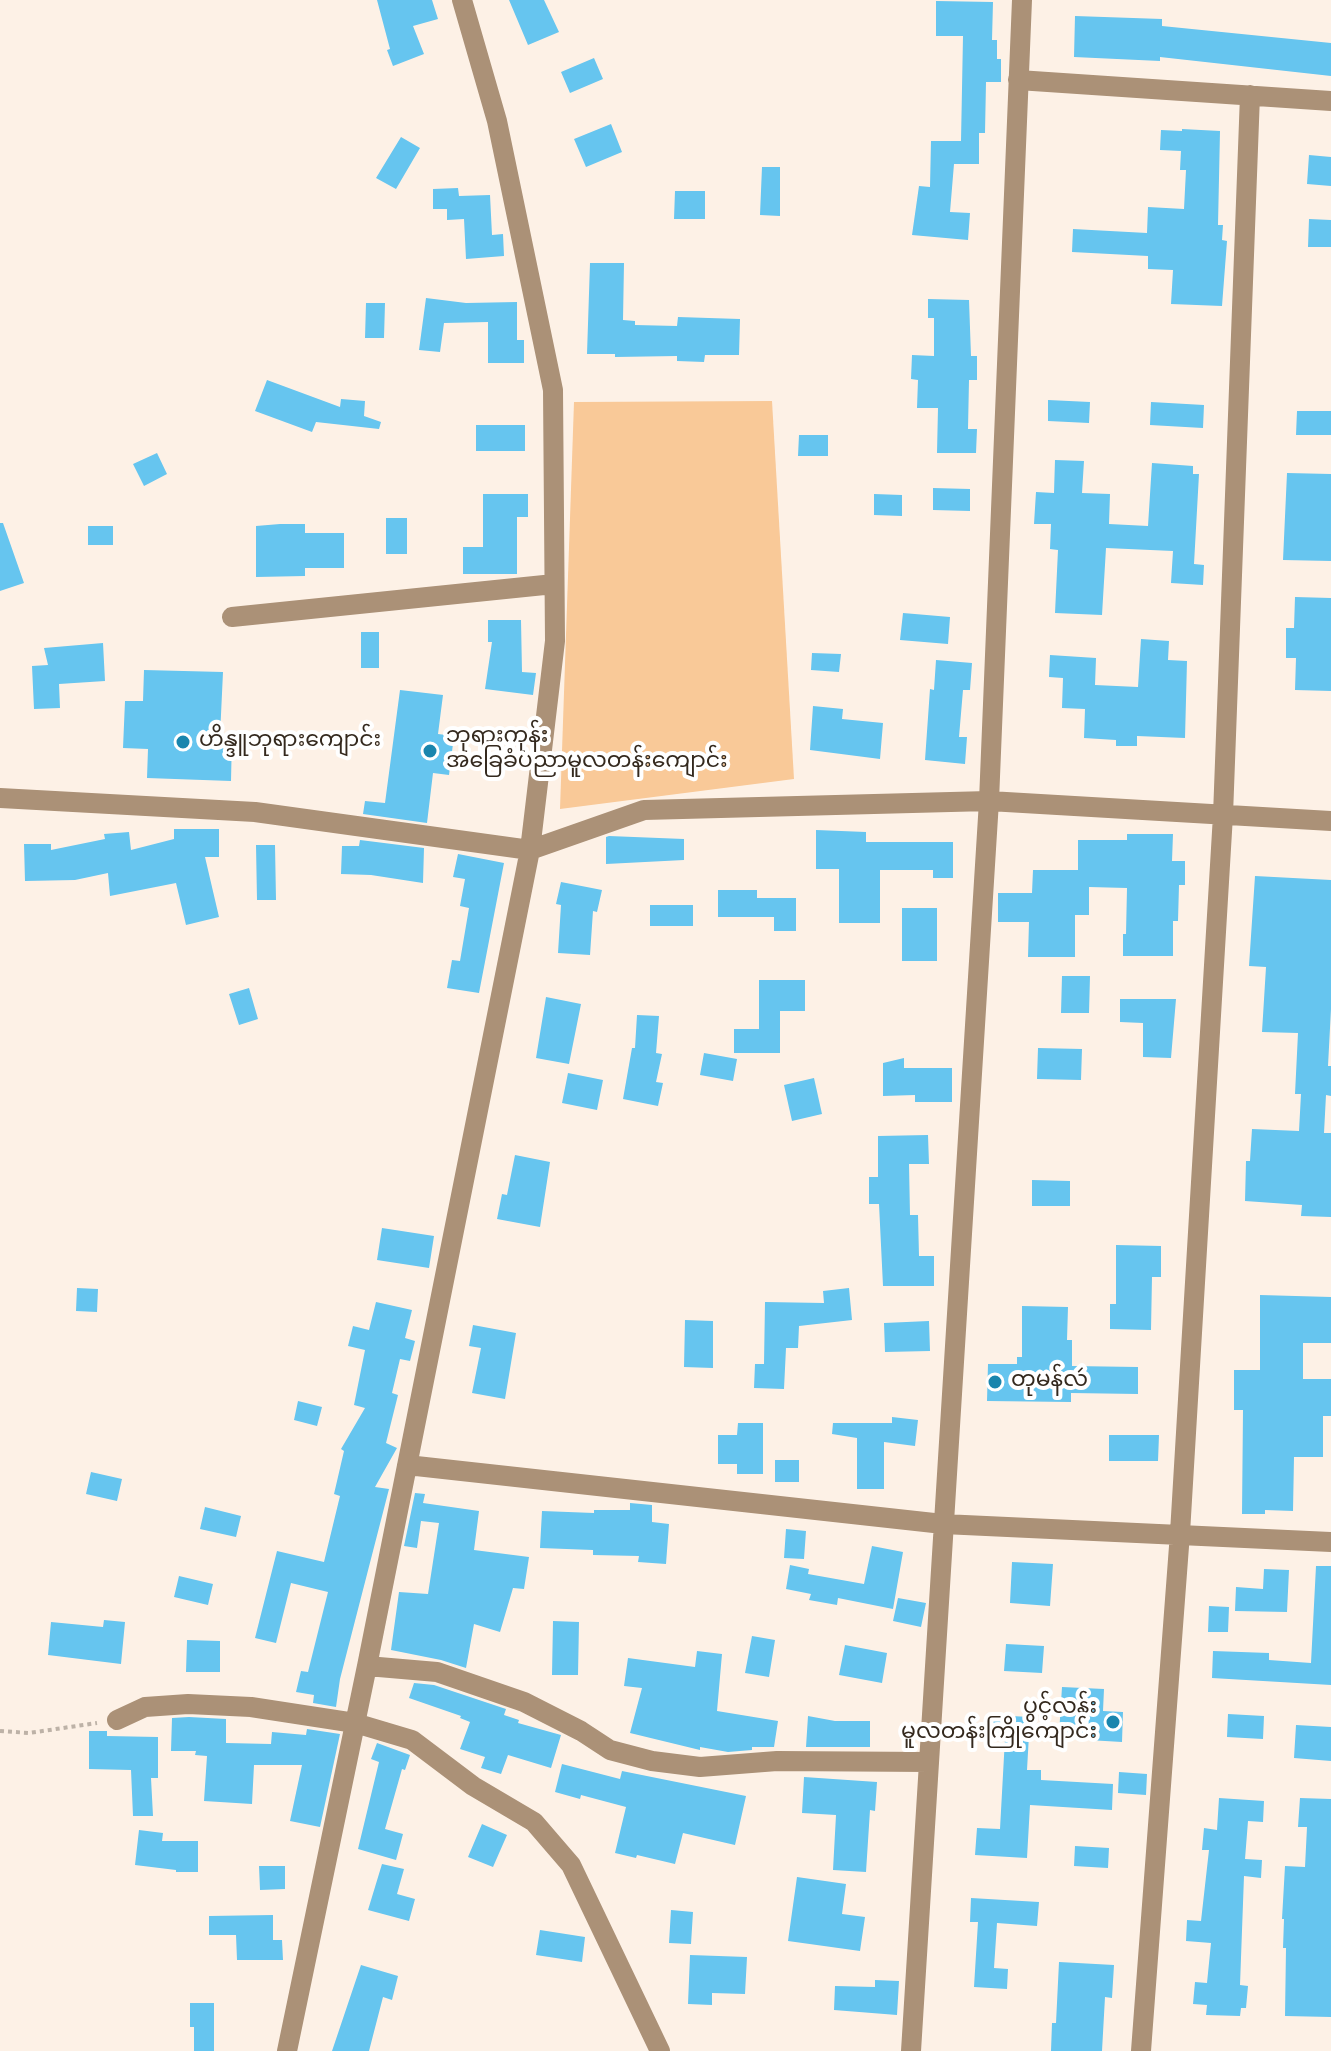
<!DOCTYPE html>
<html>
<head>
<meta charset="utf-8">
<style>
	body { margin:0 }
	canvas { display:block; background:#fdf1e6 }
</style>
</head>
<body>
<canvas width="1331" height="2051"></canvas>
<script>
const g = document.querySelector('canvas').getContext('2d');
g.lineJoin = 'round';
function fillPath(path, color) {
  g.fillStyle = color;
  g.fill(path, 'evenodd');
}
function stroke(path, color, width, dash) {
  g.strokeStyle = color;
  g.lineWidth = width;
  g.lineCap = dash ? 'butt' : 'round';
  g.setLineDash(dash || []);
  g.stroke(path);
}
function write(font, color, halo, rows, align = 'center') {
  g.font = font + ' Overpass,"Noto Sans Myanmar",sans-serif';
  g.lineWidth = 8;
  g.setLineDash([]);
  g.textBaseline = 'middle';
  g.strokeStyle = halo;
  g.fillStyle = color;
  for (const [text, x, y, turn = 0] of rows) {
    g.save();
    g.translate(x, y);
    g.rotate((+turn || 0) * Math.PI / 180);
    g.textAlign = isNaN(turn) ? turn : align;
    if (halo) g.strokeText(text, 0, 0);
    g.fillText(text, 0, 0);
    g.restore();
  }
}
fillPath(new Path2D(`
	M772,401L794,779L560,809L574,402Z`), '#f9c998');
fillPath(new Path2D(`
	M377,0H432L438,19L413,26L424,54L393,66L387,50L390,49Z
	M509,0H544L559,32L528,45Z
	M936,1L993,2L992,40H997V59H1001V82H986L985,133H979V164H954L950,212L970,213L968,240L912,235L919,186L930,187L931,141H961L963,36H936Z
	M1075,16L1162,19V26L1331,43V76L1160,57V61L1074,57Z
	M594,58L603,79L570,93L561,72Z
	M611,124L622,152L586,167L574,139Z
	M1182,129L1220,131L1218,225H1223L1222,240L1227,241L1222,306L1171,304L1173,270L1148,269V256L1072,252L1073,229L1147,233L1148,207L1184,209L1186,170H1180L1181,151L1160,150L1161,130L1182,131Z
	M401,137L420,148L396,189L376,178Z
	M1309,155L1331,157V186L1307,184Z
	M762,167H780V216L760,215Z
	M458,188L459,196L490,195L492,235L503,234L504,256L466,259L464,219L447,220V209H433V189Z
	M675,191H705V219H674Z
	M1309,219L1331,220V247H1308Z
	M590,263H624L623,320L635,321V325L677,326L678,317L740,319L739,355H705L704,362L677,361V356L615,357V354H587Z
	M426,298L466,303L517,302V340H524V363H488V322L444,323L440,352L419,350Z
	M928,299L969,300L971,356H977V380H969L968,429H977L976,453H937L938,408H917L918,380L911,379L912,355L934,356V318H928Z
	M366,303H385L384,338H365Z
	M267,380L340,407L341,399L365,401L364,416L381,422L379,429L316,422L312,432L255,411Z
	M1048,400L1090,402L1089,423L1048,421Z
	M1151,402L1204,405L1203,428L1150,425Z
	M1297,411H1331V435H1296Z
	M476,425H525V451H476Z
	M799,435H828V456H798Z
	M157,453L167,474L144,486L133,464Z
	M1055,460L1084,461L1082,493L1110,494L1109,524L1148,526L1152,463L1193,466V474H1199L1194,564L1204,565L1203,585L1171,583L1173,551L1106,548L1102,615L1055,613L1058,550L1050,549L1051,524H1034L1036,492L1054,493Z
	M1287,473L1331,474V561L1283,560Z
	M933,488L970,489V511L933,510Z
	M483,494H528V517H517V574H463V547H483Z
	M874,494L902,495V516L874,515Z
	M386,518H407V554H386Z
	M0,523H3L24,583L0,591Z
	M280,524H305V533H344V568H305V576L256,577V526Z
	M88,526H113V545H88Z
	M1295,597L1331,598V691L1295,690L1296,658H1286V628H1294Z
	M903,613L950,617L948,644L900,640Z
	M488,620H521L522,672L536,673L533,695L485,689L492,642H488Z
	M361,632H379V668H361Z
	M1141,639L1169,641L1168,660L1187,661L1185,738L1137,736V746H1116V740L1084,738L1085,709L1062,708L1063,678L1049,677L1050,655L1096,658L1095,685L1138,687Z
	M103,643L105,681L59,684L60,708L34,709L32,666L48,665L44,648Z
	M812,653L841,654L839,672L811,670Z
	M936,660L972,663L970,690H963L959,737H967L965,764L925,760L930,689L934,690Z
	M144,670L223,672L220,736H232L231,781L147,778L148,749L123,748L125,701H143Z
	M400,690L443,695L438,734L454,736L449,775L433,773L427,823L363,814L365,801L385,803Z
	M813,706L843,709L842,719L883,723L880,759L810,750Z
	M174,829H219V857H205L219,917L186,925L176,883L110,896L108,873L75,880L25,881L24,844H51V850L105,839L104,834L129,832L131,850L174,839Z
	M816,830L866,832V842H953V878H933V870H880V923H839V869H816Z
	M1127,834H1173L1172,861H1185V885H1179L1178,921H1173V956H1123V934H1126L1127,888L1089,887V915H1075V957H1028L1029,922H998V893H1032L1033,870H1078V840H1127Z
	M609,836L684,839V860L606,864V837Z
	M360,840L424,848L423,883L371,875L341,874L342,846H359Z
	M256,845H275L276,900H257Z
	M458,854L504,863L479,993L447,988L452,960L460,961L469,908L460,906L465,879L453,877Z
	M1255,876L1331,880V1009L1328,1066H1331V1096L1326,1095L1324,1133H1331V1217L1301,1216L1302,1205L1245,1201L1246,1161H1250L1252,1129L1299,1131L1301,1094H1295L1298,1033L1262,1032L1266,967L1249,966Z
	M561,882L602,890L597,912L593,911L590,955L558,953L561,905L556,904Z
	M718,890H757V898H796V931H774V917H718Z
	M650,905H693V926H650Z
	M902,908H937V961H902Z
	M1062,976H1090L1089,1013H1061Z
	M759,980H805V1011H780V1053H734V1029H759Z
	M249,988L258,1019L239,1025L229,994Z
	M546,997L581,1004L569,1064L536,1058Z
	M1120,999H1176L1171,1058L1143,1057V1023L1120,1022Z
	M637,1015L659,1016L656,1053L662,1054L656,1082L663,1083L658,1106L623,1099L632,1048H635Z
	M1038,1048L1082,1049L1081,1080L1037,1079Z
	M704,1053L737,1059L733,1081L700,1075Z
	M904,1058V1068H952V1102H915V1095L883,1096V1063Z
	M568,1073L603,1080L597,1110L562,1103Z
	M814,1078L822,1114L792,1121L784,1085Z
	M928,1135L929,1164H909L910,1215H918L919,1256H934V1286H883L879,1204H869V1177H878V1136Z
	M515,1155L550,1162L540,1227L497,1219L502,1194L507,1195Z
	M1032,1180L1070,1181V1206H1032Z
	M382,1228L434,1236L429,1268L377,1260Z
	M1116,1245L1161,1246V1277H1152L1151,1330L1110,1329V1304H1116Z
	M77,1288L98,1289L97,1312L76,1311Z
	M849,1288L852,1320L799,1326L798,1348H786L784,1389L754,1388L755,1364H764L765,1302L824,1303L823,1291Z
	M1260,1295L1331,1297V1343H1303V1379H1331V1416H1323V1457H1294L1293,1511L1265,1510V1514H1242L1243,1410H1234V1370H1260Z
	M376,1302L412,1310L405,1338L415,1341L410,1361L400,1359L392,1393L398,1395L386,1443L397,1448L375,1487L389,1489L340,1679L336,1707L313,1703L314,1695L296,1692L301,1671L308,1672L328,1592L291,1583L276,1643L255,1638L277,1551L324,1562L340,1496L334,1494L344,1451L341,1449L365,1408L354,1405L365,1350L348,1346L353,1326L369,1330Z
	M1022,1306L1068,1307L1067,1340H1072V1366L1138,1367V1394L1071,1393V1402L987,1401L988,1364H1017V1357H1022Z
	M685,1320L713,1321V1368L684,1367Z
	M929,1321L930,1351L885,1352L884,1323Z
	M473,1325L516,1333L505,1399L472,1393L481,1348L469,1346Z
	M298,1401L322,1407L317,1426L294,1420Z
	M892,1417L918,1420L915,1446L884,1442V1489H857V1438L832,1434L833,1423H892Z
	M738,1423H763V1474H737V1464H718V1435H737Z
	M1109,1435H1159L1158,1461H1109Z
	M775,1460H799V1482H775Z
	M91,1472L122,1479L117,1501L86,1494Z
	M415,1493L425,1494L423,1503L479,1511L474,1550L529,1557L524,1589L513,1588L500,1632L474,1624L466,1668L441,1660L391,1650L399,1592L428,1594L439,1523L421,1521L417,1548L404,1546Z
	M630,1503L652,1505V1522L669,1524L666,1564L638,1562L639,1556L593,1555V1550L540,1548L542,1511L594,1513V1510H630Z
	M205,1507L241,1516L236,1537L200,1529Z
	M786,1529L806,1531L804,1559L784,1558Z
	M872,1546L903,1552L893,1609L838,1598L837,1605L809,1600L811,1594L786,1589L790,1565L809,1569L808,1574L864,1584Z
	M1012,1562L1053,1564L1050,1606L1010,1603Z
	M1316,1566H1331V1685L1212,1678L1213,1651L1269,1653V1660L1311,1663Z
	M1264,1569L1289,1570L1287,1612L1235,1611L1236,1587L1263,1589Z
	M179,1576L213,1584L208,1605L174,1597Z
	M898,1598L926,1603L921,1627L893,1621Z
	M1209,1606L1229,1607L1228,1632H1208Z
	M104,1620L125,1622L121,1664L48,1655L51,1622L103,1627Z
	M553,1621L579,1622L578,1675H552Z
	M752,1636L775,1640L769,1677L745,1673Z
	M187,1640L220,1641V1672H186Z
	M1006,1644L1044,1646L1042,1673L1004,1671Z
	M845,1645L887,1653L882,1683L839,1675Z
	M697,1651L722,1654L717,1711L778,1721L774,1747H752V1750L728,1752L700,1747V1750L630,1733L642,1688L624,1686L628,1658L695,1667Z
	M414,1683L434,1685L506,1709L504,1715L519,1720L518,1723L561,1735L551,1768L508,1755L501,1774L481,1768L485,1757L460,1749L470,1722L460,1718L461,1716L409,1698Z
	M1062,1687L1104,1689L1103,1711L1123,1712L1122,1742L1088,1740V1735L1059,1734Z
	M1228,1714L1264,1716L1263,1739L1227,1737Z
	M992,1715L1030,1717L1027,1770H1041V1780L1113,1784L1112,1810L1030,1805L1027,1858L975,1855L977,1828L1000,1829L1005,1738H991Z
	M808,1716L835,1721H870V1747H806Z
	M189,1717L226,1719V1743L271,1744L272,1732L306,1735L307,1729L340,1734L320,1827L290,1821L302,1765H254L252,1804L204,1801L207,1756L195,1755L196,1751H171L172,1718Z
	M1296,1725L1331,1727V1761L1294,1758Z
	M89,1731H107V1736L158,1737V1778H151L153,1816H133L131,1770L89,1769Z
	M377,1743L410,1755L405,1770L402,1769L385,1829L403,1834L396,1860L358,1849L379,1762L371,1759Z
	M562,1764L620,1779L622,1771L746,1796L735,1845L683,1833L675,1864L637,1855L636,1858L615,1853L626,1807L581,1795L580,1799L555,1792Z
	M1119,1772L1147,1774L1146,1795L1118,1793Z
	M804,1777L877,1782L875,1811L870,1810L866,1872L833,1870L836,1815L802,1813Z
	M1219,1798L1264,1801L1263,1822L1248,1821L1245,1859L1262,1860L1261,1878L1244,1876L1240,1985L1248,1986L1246,2008H1241L1240,2016L1206,2015L1207,2005L1193,2004L1195,1982L1207,1983L1211,1943L1186,1941L1187,1920L1201,1921L1209,1850H1202L1204,1828L1217,1830Z
	M1300,1798L1331,1799V2017L1285,2016L1286,1948H1283L1284,1919H1282L1285,1866L1305,1867L1307,1827H1298Z
	M482,1824L507,1835L493,1867L468,1857Z
	M139,1830L163,1833L162,1841H198V1872H176V1870L135,1865Z
	M1075,1846L1109,1848L1108,1868L1074,1866Z
	M382,1864L404,1869L397,1894L415,1899L409,1921L368,1910Z
	M259,1866H285V1889L260,1890Z
	M797,1877L846,1884L842,1914L865,1917L860,1951L788,1941Z
	M971,1898L1039,1902L1037,1926L997,1923L994,1968L1008,1969L1007,1989L974,1987L978,1922H970Z
	M671,1910L693,1912L691,1944L669,1943Z
	M273,1915V1940H282L283,1960H237L236,1935H209V1916Z
	M540,1930L585,1937L582,1962L536,1955Z
	M690,1955L747,1957L745,1994L712,1993V2005L688,2004Z
	M1059,1962L1114,1965L1112,1998L1105,1997L1102,2051H1051L1052,2023H1056Z
	M361,1965L398,1976L392,2000L383,1997L369,2051H332Z
	M875,1980L899,1981L897,2015L834,2010L835,1986L875,1987Z
	M190,2003H214V2051H194V2027H190Z`), '#66c5ef');
stroke(new Path2D(`
	M0,1731L29,1733L97,1723`), '#bdb2a7', 4, [4, 4]);
stroke(new Path2D(`
	M1018,80L1331,101
	M232,617L554,584
	M0,798L255,812L530,850L644,810L989,801L1331,821
	M407,1465L943,1524L1331,1542
	M367,1666L437,1672L524,1702L581,1731L610,1750L652,1761L700,1767L777,1761L929,1762
	M117,1720L145,1707L188,1704L251,1707L355,1723L412,1740L473,1786L534,1822L571,1865L660,2051
	M287,2051L367,1666L530,850L555,641L553,390L497,121L462,0
	M911,2051L989,801L1022,0
	M1141,2051L1180,1533L1223,815L1250,95`), '#ab9177', 20);
for (const [x, y, r, color] of [
	[183,742,8,"#1985ad"],
	[430,751,8,"#1985ad"],
	[995,1382,8,"#1985ad"],
	[1113,1722,8,"#1985ad"]
]) {
  const dot = new Path2D();
  dot.arc(x, y, r, 0, 2 * Math.PI);
  g.fillStyle = color;
  g.fill(dot);
  stroke(dot, '#fff', 3);
}
write('22px', '#34291e', '#fff', [
	["ဘုရားကုန်း",446,738],
	["အခြေခံပညာမူလတန်းကျောင်း",446,763],
	["ဟိန္ဒူဘုရားကျောင်း",199,742],
	["တုမန်လဴ",1011,1382],
	["ပွင့်လန်း",1097,1709,"right"],
	["မူလတန်းကြိုကျောင်း",1097,1734,"right"]
], 'left');
</script>
</body>
</html>
